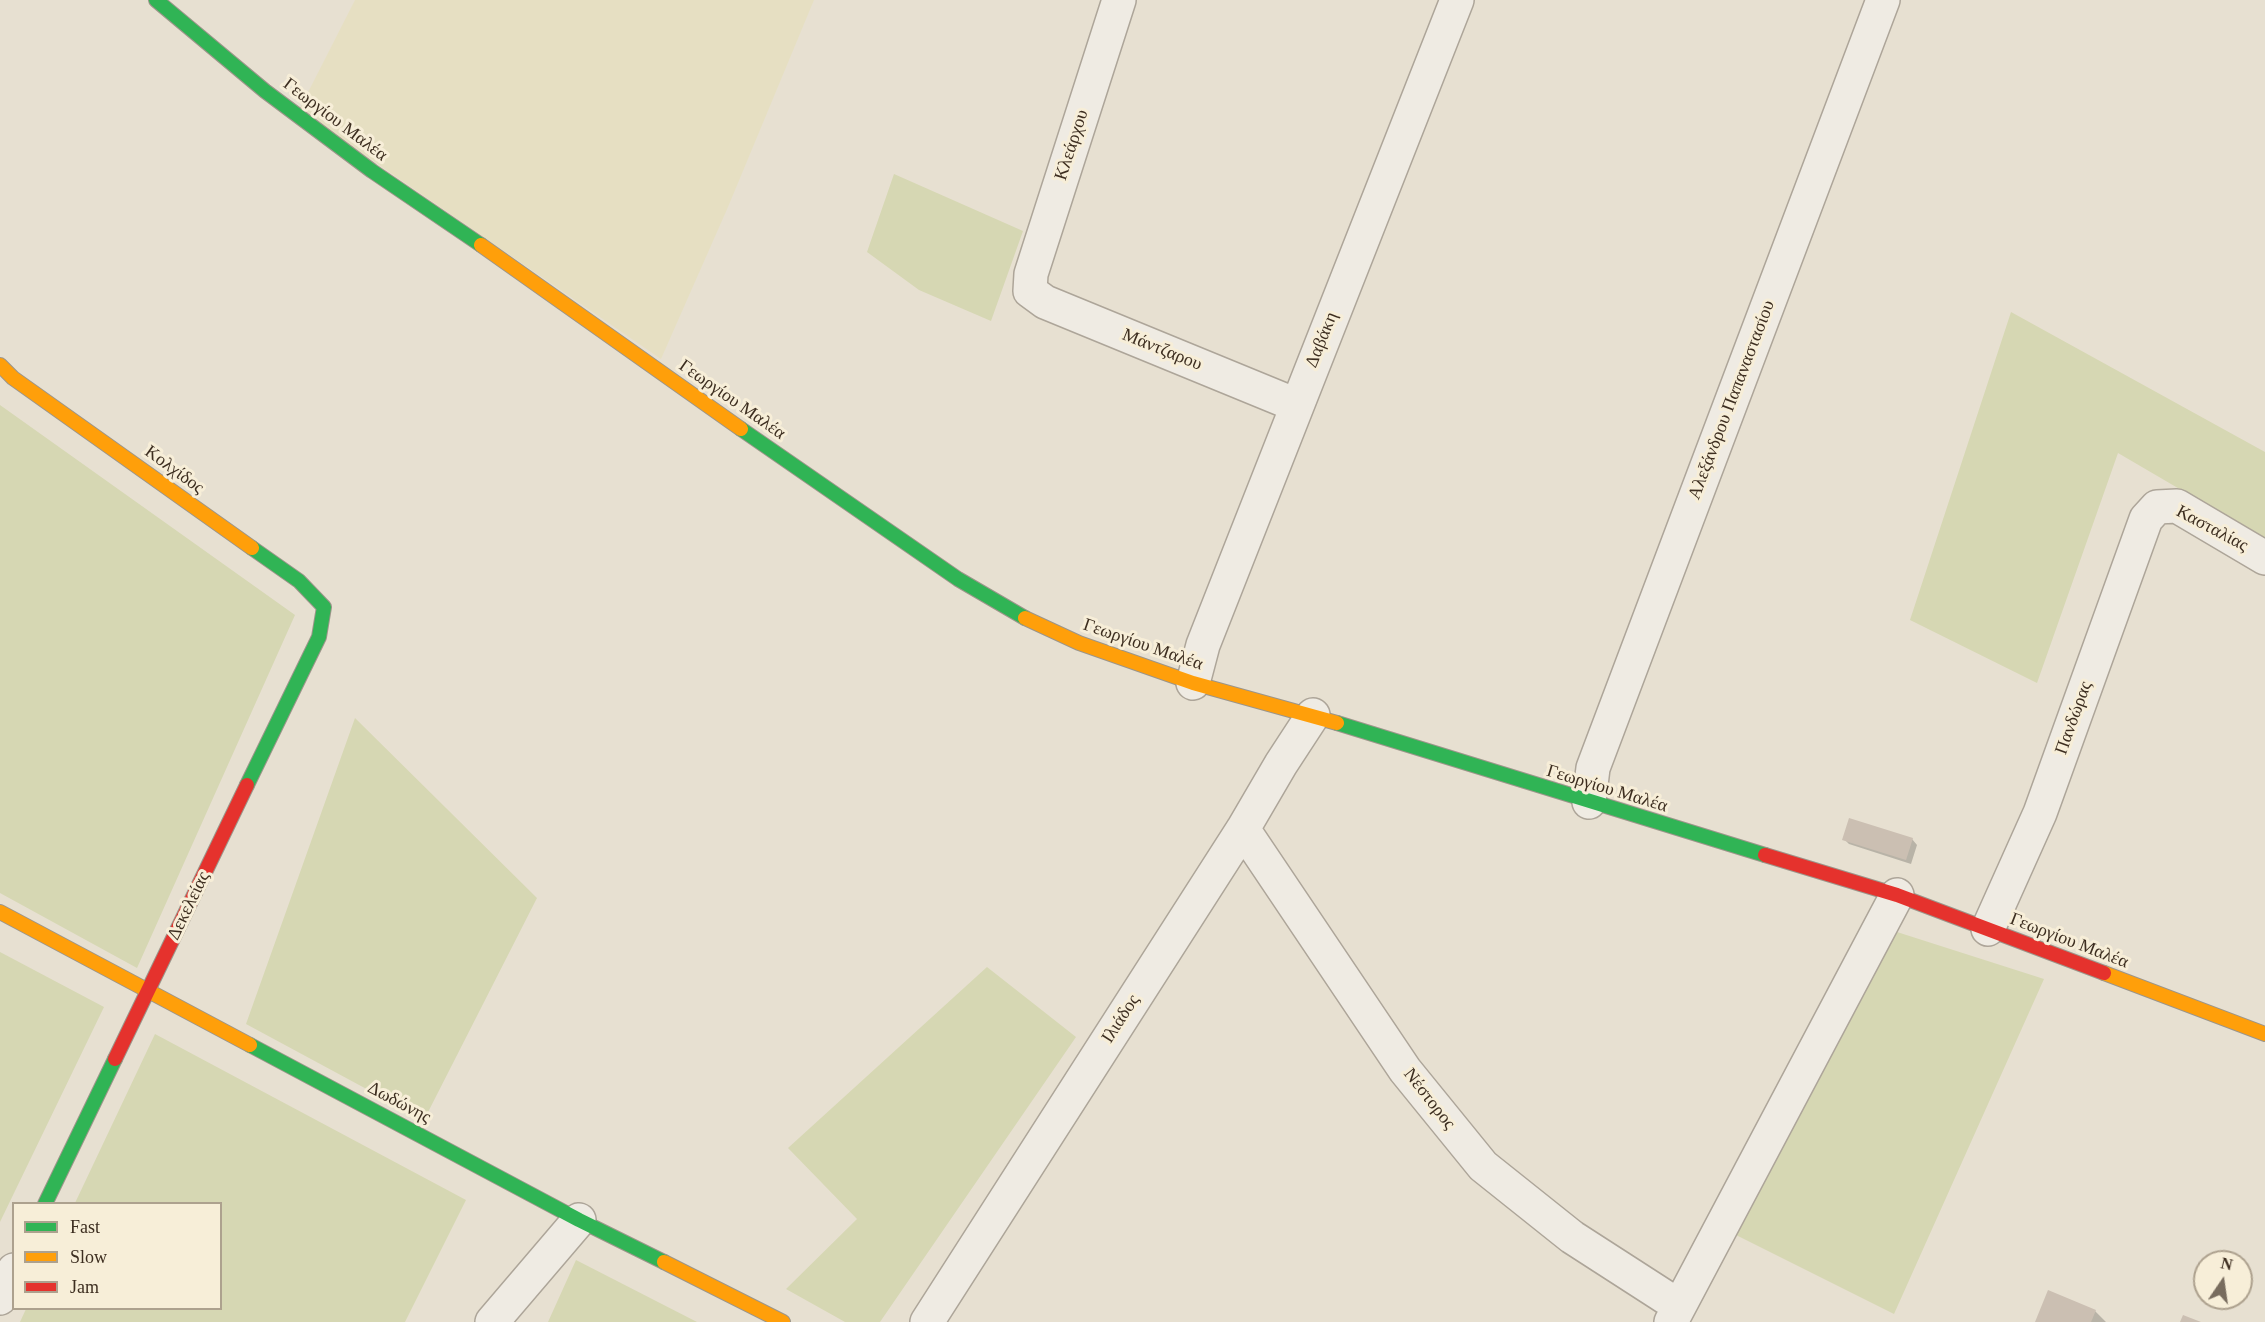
<!DOCTYPE html>
<html>
<head>
<meta charset="utf-8">
<style>
	body { margin:0 }
	#map { position:relative; width:2265px; height:1322px; overflow:hidden; background:#e7e0d1; font-family:Georgia,serif }
	canvas { display:block }
	.legend { position:absolute; left:12px; top:1202px; width:210px; height:108px; box-sizing:border-box; background:#f7eed8; border:2px solid #ada18e; margin:0; padding:8px 10px; list-style:none; font-size:18px; color:#3d2e20 }
	.legend li { display:flex; align-items:center; gap:12px; height:30px }
	.legend b { width:30px; border:2px solid #ada18e }
	.north { position:absolute; left:2193px; top:1250px; width:60px; height:60px; box-sizing:border-box; background:#f7eed8; border:2px solid #ada18e; border-radius:50%; rotate:13deg; font-size:16px; font-weight:700; line-height:24px; text-align:center; color:#3d2e20 }
	.north::after { content:''; display:block; margin:auto; width:21px; height:27px; background:#786c5e; clip-path:polygon(50% 0,100% 100%,50% 72%,0 100%) }
</style>
</head>
<body>
<div id="map">
<canvas width="2265" height="1322"></canvas>
<ul class="legend">
<li><b style="height:8px;background:#30b455"></b>Fast</li>
<li><b style="height:8px;background:#ff9f0a"></b>Slow</li>
<li><b style="height:8px;background:#e5322d"></b>Jam</li>
</ul>
<div class="north">N</div>
</div>
<script>
const g = document.querySelector('canvas').getContext('2d');
g.lineJoin = 'round';
function fillPath(path, color) {
  g.fillStyle = color;
  g.fill(path, 'evenodd');
}
function stroke(path, color, width, dash) {
  g.strokeStyle = color;
  g.lineWidth = width;
  g.lineCap = dash ? 'butt' : 'round';
  g.setLineDash(dash || []);
  g.stroke(path);
}
function write(font, color, halo, rows, align = 'center') {
  g.font = font + ' Georgia,serif';
  g.lineWidth = 6;
  g.setLineDash([]);
  g.textBaseline = 'middle';
  g.strokeStyle = halo;
  g.fillStyle = color;
  for (const [text, x, y, turn = 0] of rows) {
    g.save();
    g.translate(x, y);
    g.rotate((+turn || 0) * Math.PI / 180);
    g.textAlign = isNaN(turn) ? turn : align;
    if (halo) g.strokeText(text, 0, 0);
    g.fillText(text, 0, 0);
    g.restore();
  }
}
fillPath(new Path2D(`
	M355,0H814L728,207L661,359L299,110Z`), '#e6dfc2');
fillPath(new Path2D(`
	M894,174L1023,231L991,321L919,290L867,252Z
	M2011,312L2265,452V539L2118,453L2037,683L1910,620Z
	M0,405L295,615L137,968L0,893Z
	M355,718L537,898L424,1120L246,1024Z
	M1897,932L2044,979L1894,1314L1734,1234Z
	M0,952L104,1007L0,1222Z
	M987,967L1076,1037L880,1322H845L786,1289L857,1219L788,1148Z
	M155,1034L466,1200L405,1322H20L26,1309L220,1308V1204L75,1203Z
	M576,1260L697,1322H548Z`), '#d6d7b3');
fillPath(new Path2D(`
	M1844,839H1912L1917,845L1911,864L1849,844Z
	M2095,1311L2106,1322H2036Z`), '#0003');
fillPath(new Path2D(`
	M1849,818L1913,838L1906,860L1842,840Z
	M2048,1290L2096,1310L2091,1322H2035Z
	M2183,1315L2201,1322H2180Z`), '#cbbfb2');
const street = new Path2D(`
	M1119,0L1031,274L1030,291L1045,302L1296,405
	M1193,683L1203,645L1457,0
	M1589,802L1593,768L1883,0
	M1243,829L1405,1070L1483,1166L1572,1237L1679,1306
	M1988,929L2040,813L2146,519L2157,507L2177,506L2265,558
	M0,1298L14,1270
	M492,1322L579,1220
	M927,1322L1243,829L1281,764L1313,715
	M1671,1322L1897,895`);
const fast = new Path2D(`
	M156,0L265,91L372,171L481,245
	M741,429L958,579L1025,618
	M1337,723L1765,855
	M247,785L319,637L324,607L299,581L252,548
	M250,1045L579,1220L664,1262
	M45,1204L115,1059`);
const slow = new Path2D(`
	M481,245L741,429
	M0,365L13,378L252,548
	M1025,618L1079,643L1193,683L1337,723
	M0,912L250,1045
	M2104,973L2265,1034
	M664,1262L783,1322`);
const jam = new Path2D(`
	M1765,855L1897,895L2104,973
	M115,1059L247,785`);
stroke(street, '#ada599', 36);
stroke(fast, '#9c958a', 16);
stroke(slow, '#9c958a', 16);
stroke(jam, '#9c958a', 16);
stroke(street, '#efebe3', 33);
stroke(fast, '#30b455', 14);
stroke(slow, '#ff9f0a', 14);
stroke(jam, '#e5322d', 14);
write('18px', '#3d2e20', '#f7eed8', [
	["Γεωργίου Μαλέα",335,120,37],
	["Κλεάρχου",1072,145,-72],
	["Δαβάκη",1322,340,-68],
	["Μάντζαρου",1162,350,22],
	["Γεωργίου Μαλέα",732,400,35],
	["Αλεξάνδρου Παπαναστασίου",1732,400,-69],
	["Κολχίδος",174,470,36],
	["Κασταλίας",2212,529,28],
	["Γεωργίου Μαλέα",1143,645,19],
	["Πανδώρας",2074,718,-70],
	["Γεωργίου Μαλέα",1607,789,17],
	["Δεκελείας",189,906,-64],
	["Γεωργίου Μαλέα",2069,941,21],
	["Ιλιάδος",1121,1019,-57],
	["Νέστορος",1429,1099,52],
	["Δωδώνης",399,1103,28]
]);
</script>
</body>
</html>
